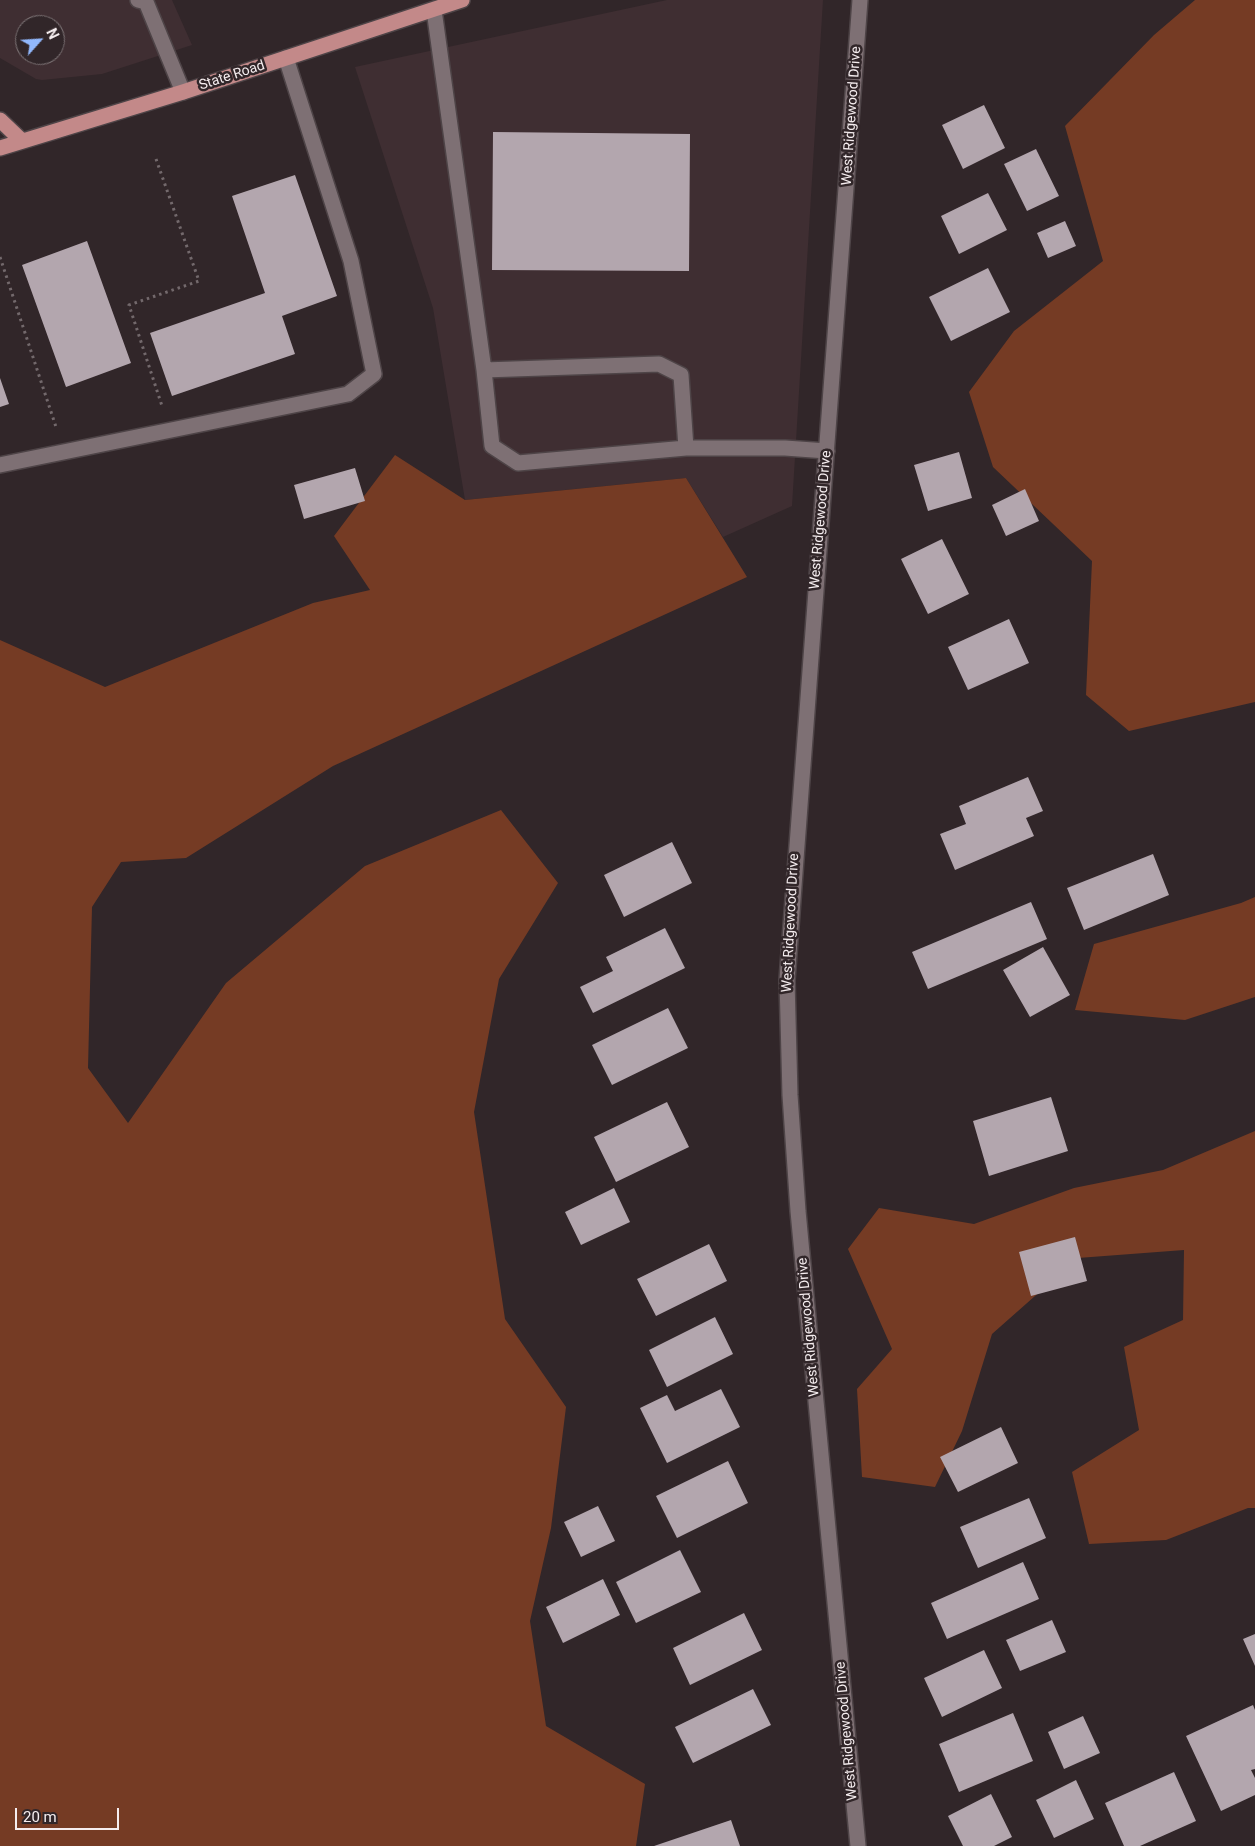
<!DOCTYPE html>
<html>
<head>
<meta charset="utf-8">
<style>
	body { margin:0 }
	#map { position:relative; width:1255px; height:1846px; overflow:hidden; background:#312629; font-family:Roboto,sans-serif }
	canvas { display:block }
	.north { position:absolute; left:15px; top:15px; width:50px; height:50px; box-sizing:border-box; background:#312629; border:1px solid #7f7678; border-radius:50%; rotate:64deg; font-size:14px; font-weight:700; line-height:20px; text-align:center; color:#f5edef }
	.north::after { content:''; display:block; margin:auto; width:18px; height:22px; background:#91b8fd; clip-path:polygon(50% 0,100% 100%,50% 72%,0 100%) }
	.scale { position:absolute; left:15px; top:1808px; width:104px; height:22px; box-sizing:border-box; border:2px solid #f5edef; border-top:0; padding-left:6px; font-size:15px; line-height:18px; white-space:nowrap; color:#f5edef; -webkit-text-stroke:4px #312629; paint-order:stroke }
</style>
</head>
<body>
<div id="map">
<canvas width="1255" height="1846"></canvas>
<div class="north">N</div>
<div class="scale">20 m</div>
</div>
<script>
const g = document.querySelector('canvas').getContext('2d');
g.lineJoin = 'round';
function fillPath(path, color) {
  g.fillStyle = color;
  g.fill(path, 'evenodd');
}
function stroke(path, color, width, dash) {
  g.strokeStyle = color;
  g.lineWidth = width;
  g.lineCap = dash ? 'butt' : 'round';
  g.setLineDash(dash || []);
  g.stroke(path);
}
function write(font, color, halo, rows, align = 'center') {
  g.font = font + ' Roboto,sans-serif';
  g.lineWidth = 5;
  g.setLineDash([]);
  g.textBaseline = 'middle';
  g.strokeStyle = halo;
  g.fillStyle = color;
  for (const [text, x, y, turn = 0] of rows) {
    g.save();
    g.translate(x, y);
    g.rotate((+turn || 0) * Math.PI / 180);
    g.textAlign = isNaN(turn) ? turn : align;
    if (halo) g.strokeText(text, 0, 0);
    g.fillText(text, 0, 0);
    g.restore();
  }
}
fillPath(new Path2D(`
	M0,0H172L192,45L102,74L42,80L36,79L0,58ZM25,25H55V55H25Z
	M667,0H823L792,506L723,537L686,478L465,500L433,308L355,67Z`), '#3f2e32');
fillPath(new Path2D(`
	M1195,0H1255V702L1129,731L1086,695L1092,561L993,467L969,392L1014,331L1103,261L1065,126L1154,35Z
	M395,455L465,500L686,478L747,577L333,766L186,858L121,862L92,907L88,1068L128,1123L226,983L365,866L501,810L558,883L499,979L474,1112L505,1319L566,1407L551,1528L530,1621L546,1726L645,1784L636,1846H0V640L105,687L313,603L370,590L334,536Z
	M1255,897V997L1185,1020L1075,1010L1094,944L1241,903Z
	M1255,1131V1508H1248L1166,1540L1089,1544L1072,1472L1139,1430L1124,1347L1183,1320L1184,1250L1078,1258L992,1334L962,1431L935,1487L862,1477L857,1389L892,1349L848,1249L879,1208L974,1224L1074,1188L1163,1170Z`), '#753b24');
fillPath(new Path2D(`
	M984,105L1005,148L963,169L942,125Z
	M493,132L690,134L689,271L492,270Z
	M1036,149L1059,196L1027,211L1004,164Z
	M295,175L337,296L282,316L295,354L172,396L150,333L265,293L232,196Z
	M988,193L1007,230L959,254L941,216Z
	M1065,221L1076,246L1048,258L1037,233Z
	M87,241L131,363L66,387L22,265Z
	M988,268L1010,312L951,341L929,297Z
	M0,378L9,404L0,407Z
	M959,452L972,498L928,511L914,465Z
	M355,468L365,501L304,519L294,485Z
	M1025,489L1039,521L1006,536L992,505Z
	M942,539L969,594L928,614L901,559Z
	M1009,619L1029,663L968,690L948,647Z
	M1028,777L1043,811L1026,818L1034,836L955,870L940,834L966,824L959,806Z
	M672,842L692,883L624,917L604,875Z
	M1153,854L1169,895L1084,930L1067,888Z
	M1031,902L1047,939L928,989L912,952Z
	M665,928L685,968L593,1013L580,987L613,971L606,957Z
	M1043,947L1070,995L1030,1017L1003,970Z
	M668,1008L688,1048L612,1085L592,1045Z
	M1051,1097L1068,1151L989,1176L973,1121Z
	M667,1102L689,1147L616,1182L594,1137Z
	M614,1188L630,1222L581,1245L565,1212Z
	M1075,1237L1087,1281L1031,1296L1019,1252Z
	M709,1244L727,1281L656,1316L637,1279Z
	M715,1317L733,1354L667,1387L649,1350Z
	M721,1389L740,1427L667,1463L640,1408L667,1395L675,1411Z
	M1001,1427L1018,1463L958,1492L940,1457Z
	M728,1461L748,1503L677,1538L656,1496Z
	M1029,1498L1046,1538L978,1568L960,1527Z
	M598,1506L615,1541L581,1557L564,1522Z
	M680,1550L701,1592L636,1623L616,1582Z
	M1023,1562L1039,1599L947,1639L931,1603Z
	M603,1579L620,1615L563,1643L546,1607Z
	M744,1613L762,1650L690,1685L673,1648Z
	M1052,1620L1066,1652L1020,1671L1006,1640Z
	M1255,1634V1666L1243,1639Z
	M984,1650L1002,1688L942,1717L924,1678Z
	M753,1689L771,1725L693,1763L675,1727Z
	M1253,1705L1255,1710V1769L1251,1770L1255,1778V1795L1221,1811L1186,1736Z
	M1013,1713L1033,1761L959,1792L939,1744Z
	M1083,1716L1100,1753L1064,1769L1048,1732Z
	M1174,1772L1196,1821L1140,1846H1124L1105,1803Z
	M1076,1780L1094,1819L1054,1838L1036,1800Z
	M991,1794L1012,1837L994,1846H963L948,1816Z
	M731,1820L740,1846H654Z`), '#b3a6ae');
const minor = new Path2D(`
	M138,0L146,2L183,92
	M434,10L484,370L492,446L518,463L686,448H785L827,451
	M484,370L659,364L681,375L686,448
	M0,465L348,394L374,374L351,261L286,58
	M858,1846L798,1211L790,1095L787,980L860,0`);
const major = new Path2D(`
	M0,120L22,141
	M0,148L183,92L462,0`);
stroke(minor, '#4e4447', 18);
stroke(major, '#4e4447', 18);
stroke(new Path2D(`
	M156,159L199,281L129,305L162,406
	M0,257L56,427`), '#73696c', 3, [2.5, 4]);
stroke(minor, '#7e7074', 15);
stroke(major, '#c38989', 15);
write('14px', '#f5edef', '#312629', [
	["State Road",232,76,-18],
	["West Ridgewood Drive",852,116,-86],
	["West Ridgewood Drive",821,520,-85],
	["West Ridgewood Drive",791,923,-87],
	["West Ridgewood Drive",809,1327,-95],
	["West Ridgewood Drive",847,1731,-95]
]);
</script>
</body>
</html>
